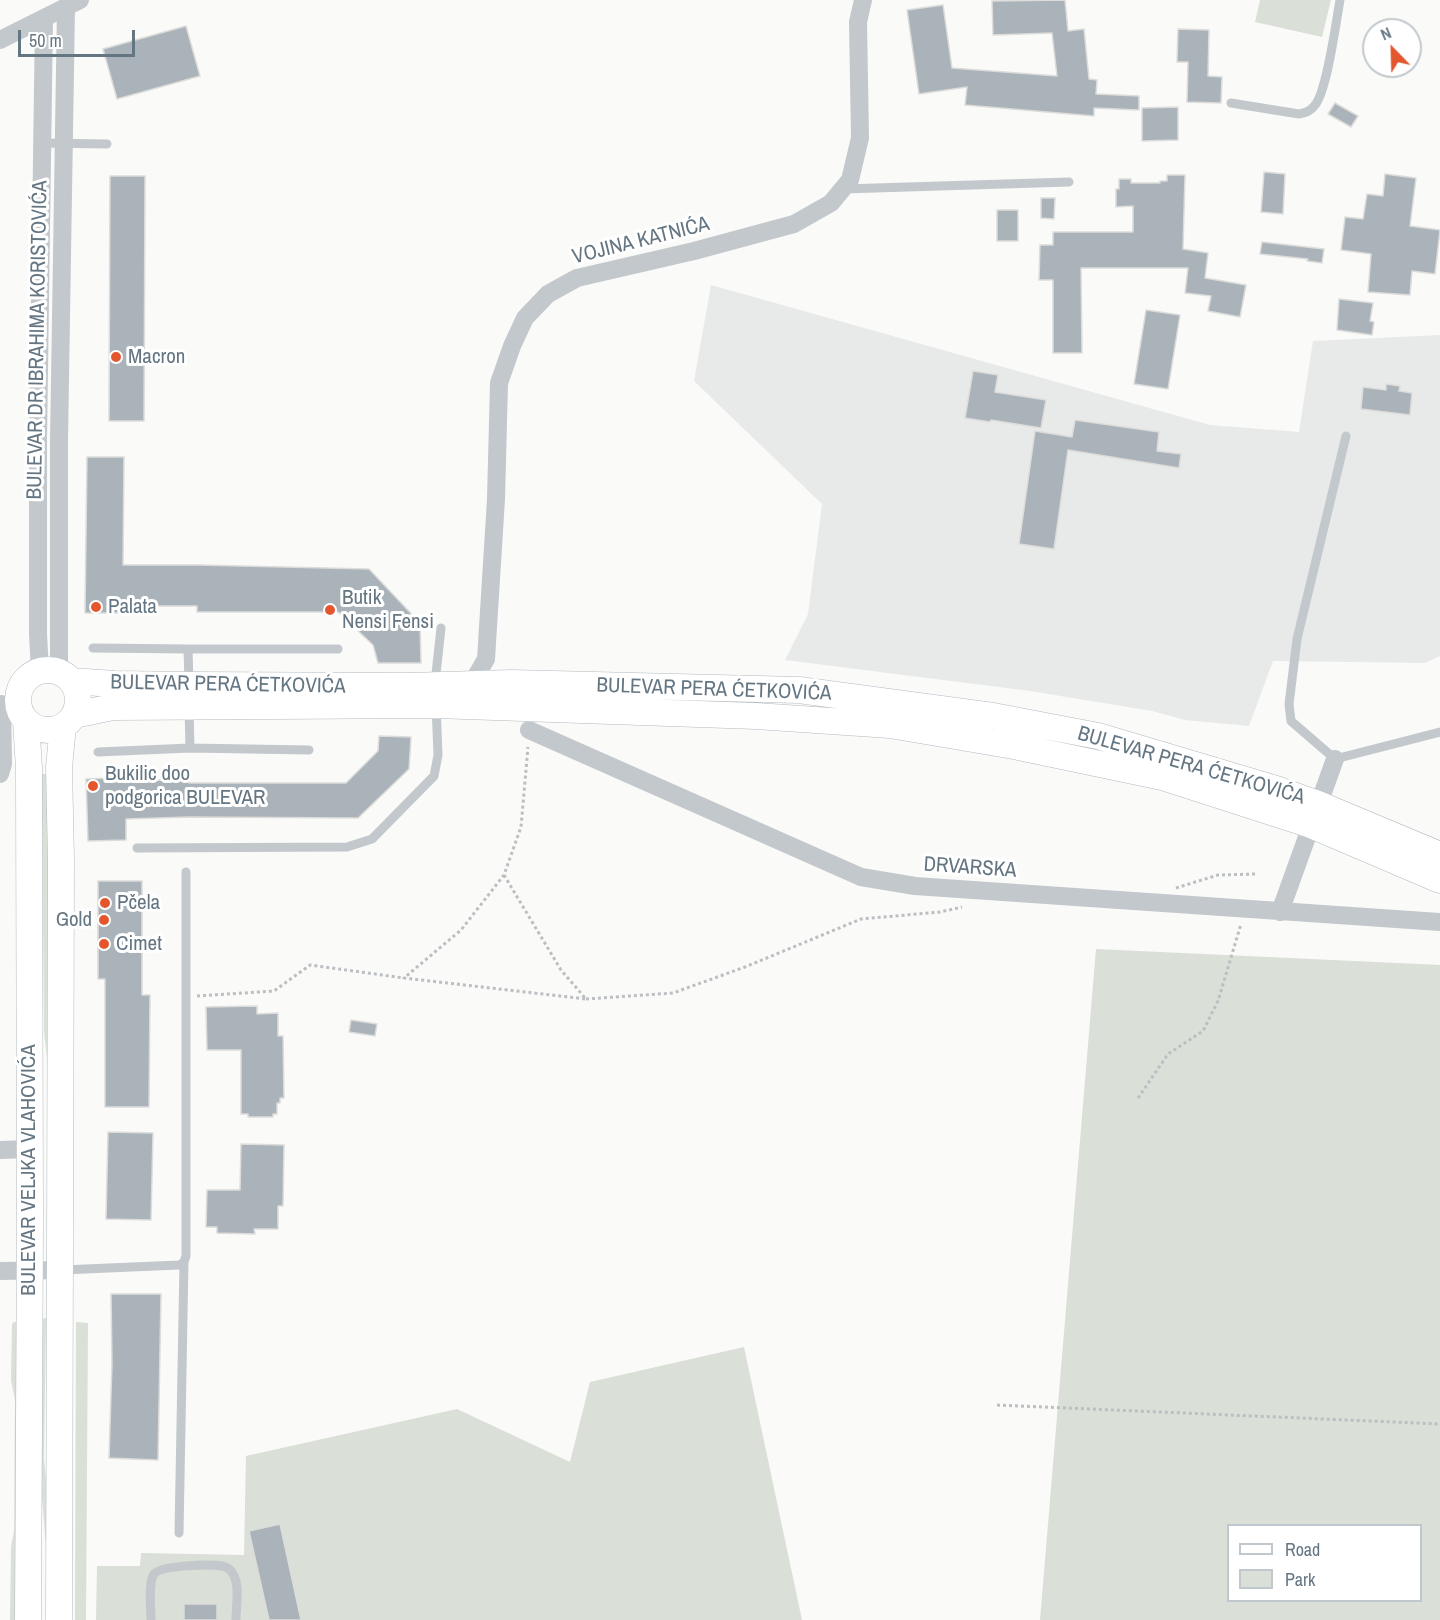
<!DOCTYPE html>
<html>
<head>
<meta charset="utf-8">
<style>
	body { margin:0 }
	#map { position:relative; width:1440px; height:1620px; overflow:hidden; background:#fafaf8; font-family:"Archivo Narrow",sans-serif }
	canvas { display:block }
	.legend { position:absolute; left:1227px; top:1524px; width:195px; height:78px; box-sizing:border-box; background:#fff; border:2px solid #c1c8cd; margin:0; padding:8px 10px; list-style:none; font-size:18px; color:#657683 }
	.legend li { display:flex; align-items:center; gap:12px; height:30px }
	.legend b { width:30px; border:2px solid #c1c8cd }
	.north { position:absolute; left:1362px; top:18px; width:60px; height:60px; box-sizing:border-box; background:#fff; border:2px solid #c1c8cd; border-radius:50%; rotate:337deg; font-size:16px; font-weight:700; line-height:24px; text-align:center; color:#657683 }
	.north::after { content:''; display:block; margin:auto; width:21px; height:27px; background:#e4572e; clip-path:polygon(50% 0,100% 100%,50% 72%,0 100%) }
	.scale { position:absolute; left:18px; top:30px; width:117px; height:27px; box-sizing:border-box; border:3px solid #657683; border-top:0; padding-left:8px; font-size:18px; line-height:21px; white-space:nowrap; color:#657683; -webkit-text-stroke:4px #fff; paint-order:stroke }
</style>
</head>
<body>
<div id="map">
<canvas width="1440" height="1620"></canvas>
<ul class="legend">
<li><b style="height:8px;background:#fff"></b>Road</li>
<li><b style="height:16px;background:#dadfd7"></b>Park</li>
</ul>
<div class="north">N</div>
<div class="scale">50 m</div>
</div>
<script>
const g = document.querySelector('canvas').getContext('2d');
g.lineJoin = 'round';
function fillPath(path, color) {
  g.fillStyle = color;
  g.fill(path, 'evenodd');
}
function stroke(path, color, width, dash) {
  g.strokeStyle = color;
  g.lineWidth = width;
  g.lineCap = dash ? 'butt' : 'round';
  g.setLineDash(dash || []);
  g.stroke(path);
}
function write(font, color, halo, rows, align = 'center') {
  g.font = font + ' "Archivo Narrow",sans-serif';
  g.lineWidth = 6;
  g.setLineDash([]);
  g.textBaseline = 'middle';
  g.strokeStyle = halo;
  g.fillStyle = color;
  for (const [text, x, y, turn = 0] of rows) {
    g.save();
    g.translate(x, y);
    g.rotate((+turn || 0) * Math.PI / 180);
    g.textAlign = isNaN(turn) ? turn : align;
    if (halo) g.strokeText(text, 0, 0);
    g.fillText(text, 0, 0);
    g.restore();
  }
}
fillPath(new Path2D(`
	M711,285L1210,425L1299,432L1313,341L1440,335V656L1425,663L1273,661L1249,726L1185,720L1152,711L1030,691L785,660L808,614L822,504L694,381Z`), '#e8e9e9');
fillPath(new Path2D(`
	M1260,0H1331L1322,37L1255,22Z
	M38,774H53L49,1078L44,1031L42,807Z
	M1096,949L1440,965V1620H1040ZM1228,1526H1420V1600H1228Z
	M46,1318L44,1459L50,1516L47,1558L41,1487L42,1319Z
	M14,1322H18L16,1620H10L11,1547L14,1531L15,1400L11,1380L12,1324Z
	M76,1322L88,1323L86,1620H75Z
	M744,1347L802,1620H96L97,1566H140L141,1553L244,1555L246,1456L457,1409L570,1462L590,1382Z`), '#dadfd7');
const building = new Path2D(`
	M1065,0L1068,31L1084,29L1089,79L1097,80L1096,94L1139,96V110L1094,108V116L965,105L967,87L919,94L907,10L943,5L952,68L1057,76L1052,33L993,35L992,1Z
	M186,26L200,76L117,99L103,49Z
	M1178,29L1209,30L1208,76L1222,77L1221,103L1187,102L1188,62H1177Z
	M1335,103L1358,116L1351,127L1328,114Z
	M1178,107V140L1142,141V108Z
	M1264,172L1285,174L1283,214L1261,212Z
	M1385,174L1416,178L1410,226L1440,230L1435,274L1412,271L1410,295L1368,292L1371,254L1341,250L1345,217L1363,219L1367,194L1383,196Z
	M1167,175H1185L1183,249L1208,253L1205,278L1246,285L1240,317L1208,311L1211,296L1185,293L1188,268H1081L1082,353H1053V280H1039L1040,245H1053V232H1133V206L1116,207V189H1119V179H1131V183H1160V181H1167Z
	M110,176H145L144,421H109Z
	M1041,198H1055L1054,219L1041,218Z
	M997,210H1018V241H997Z
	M1262,242L1324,249L1322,263L1307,261L1308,259L1260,254Z
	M1339,299L1373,303L1370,321L1374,322L1372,335L1337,330Z
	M1146,310L1180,315L1168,389L1134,384Z
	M973,371L998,375L995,392L1046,400L1041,428L991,420L990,422L965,418Z
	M1386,384L1400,386L1399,391L1412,393L1410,415L1361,409L1363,387L1386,390Z
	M1075,420L1159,432L1157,451L1181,454L1179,468L1068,450L1054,549L1019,544L1035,431L1072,437Z
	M87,457H124L123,565H198L369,569L420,623L421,663H378L373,645L338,612H197V606H123V613H85Z
	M379,736L411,737L409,769L358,818L189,817L126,819V840L88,841L86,779L109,778V782L189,779V783H346L378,751Z
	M98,881H142V995H150L149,1107H105V979H98Z
	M257,1006V1014L278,1013V1036H283L284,1098H280V1103H277V1114H273V1117H248V1114H241V1050H207L206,1007Z
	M351,1020L377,1024L375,1036L349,1032Z
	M108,1132L153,1133L151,1220L106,1219Z
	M241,1144L284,1145L283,1206H278V1229H254L255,1234L217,1233V1227H206L207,1190H240Z
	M111,1294H161L158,1460L109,1458L112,1363Z
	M280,1524L301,1620H269L249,1531Z
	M184,1604H217V1620H184Z`);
fillPath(building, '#aab3b9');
stroke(building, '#dcdcda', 1.5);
const secondary = new Path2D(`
	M18 700a30 30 0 1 1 60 0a30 30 0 1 1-60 0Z
	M72,681L114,684L189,685L409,686L512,683L799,690L993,716L1098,736L1276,789L1318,804L1440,855
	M74,715L113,707L436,705L756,716L890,725L1014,746L1162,777L1311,825L1440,880
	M26,721L29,768L30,1226L28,1620
	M59,1620L61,861L59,767L63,726`);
stroke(secondary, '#b3babf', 27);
stroke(new Path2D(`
	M504,875L561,970L586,999L404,978L461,930L504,875L521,827L528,747
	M1176,888L1218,875L1256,874
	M197,996L274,991L310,965L404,978
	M586,999L673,993L745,967L861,919L940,912L962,907
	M1138,1098L1168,1054L1203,1031L1218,1001L1241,924
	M997,1405L1440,1424`), '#bbbfc2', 3, [3, 3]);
stroke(new Path2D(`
	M1231,103L1299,114C1306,113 1311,111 1315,105C1327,91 1336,22 1340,0
	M41,143L107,144
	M843,189L1069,182
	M1346,436L1297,639L1289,704L1291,721L1335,759L1440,732
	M93,648L188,649
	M189,683L188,649H338
	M435,683L441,628
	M189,709L190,748
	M98,752L190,748L309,750
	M137,848L347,847L372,839L434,776L438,755L436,705
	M62,1270L179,1265L184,1262L186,1256V872
	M179,1533L184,1262
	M151,1620C151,1609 148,1582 154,1574C161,1565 210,1564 222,1566C227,1567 231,1570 233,1574C240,1585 236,1607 236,1620`), '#c3c8cc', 9);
stroke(new Path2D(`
	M0,40L80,0
	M40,671L38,634V440L44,18
	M59,672V441L66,8
	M471,685L486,659L496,499L499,383L512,346L525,318L548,294L577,278L694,251L794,224L831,203L850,180L860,138L858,22L863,0
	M529,730L861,877L915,886L1440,922
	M0,774L3,764L2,704
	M1280,912L1335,759
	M0,1150L30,1149
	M0,1271L61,1270`), '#c3c8cc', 18);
stroke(secondary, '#fff', 26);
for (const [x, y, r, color] of [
	[116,357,6,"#e4572e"],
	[96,607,6,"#e4572e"],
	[330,610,6,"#e4572e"],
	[93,786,6,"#e4572e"],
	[105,903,6,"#e4572e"],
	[104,920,6,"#e4572e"],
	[104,944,6,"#e4572e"]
]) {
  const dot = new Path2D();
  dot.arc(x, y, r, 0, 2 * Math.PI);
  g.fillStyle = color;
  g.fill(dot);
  stroke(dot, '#fff', 2);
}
write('21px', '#657683', '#fff', [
	["VOJINA KATNIĆA",641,241,-14],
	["BULEVAR DR IBRAHIMA KORISTOVIĆA",38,340,-89],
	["BULEVAR PERA ĆETKOVIĆA",228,685,1],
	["BULEVAR PERA ĆETKOVIĆA",714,690,2],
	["BULEVAR PERA ĆETKOVIĆA",1191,766,16],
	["DRVARSKA",970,868,4],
	["BULEVAR VELJKA VLAHOVIĆA",29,1170,-90]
]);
write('21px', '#657683', '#fff', [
	["Macron",128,357],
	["Butik",342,598],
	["Nensi Fensi",342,622],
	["Palata",108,607],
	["Bukilic doo",105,774],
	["podgorica BULEVAR",105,798],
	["Pčela",117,903],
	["Gold",92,920,"right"],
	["Cimet",116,944]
], 'left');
</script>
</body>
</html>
